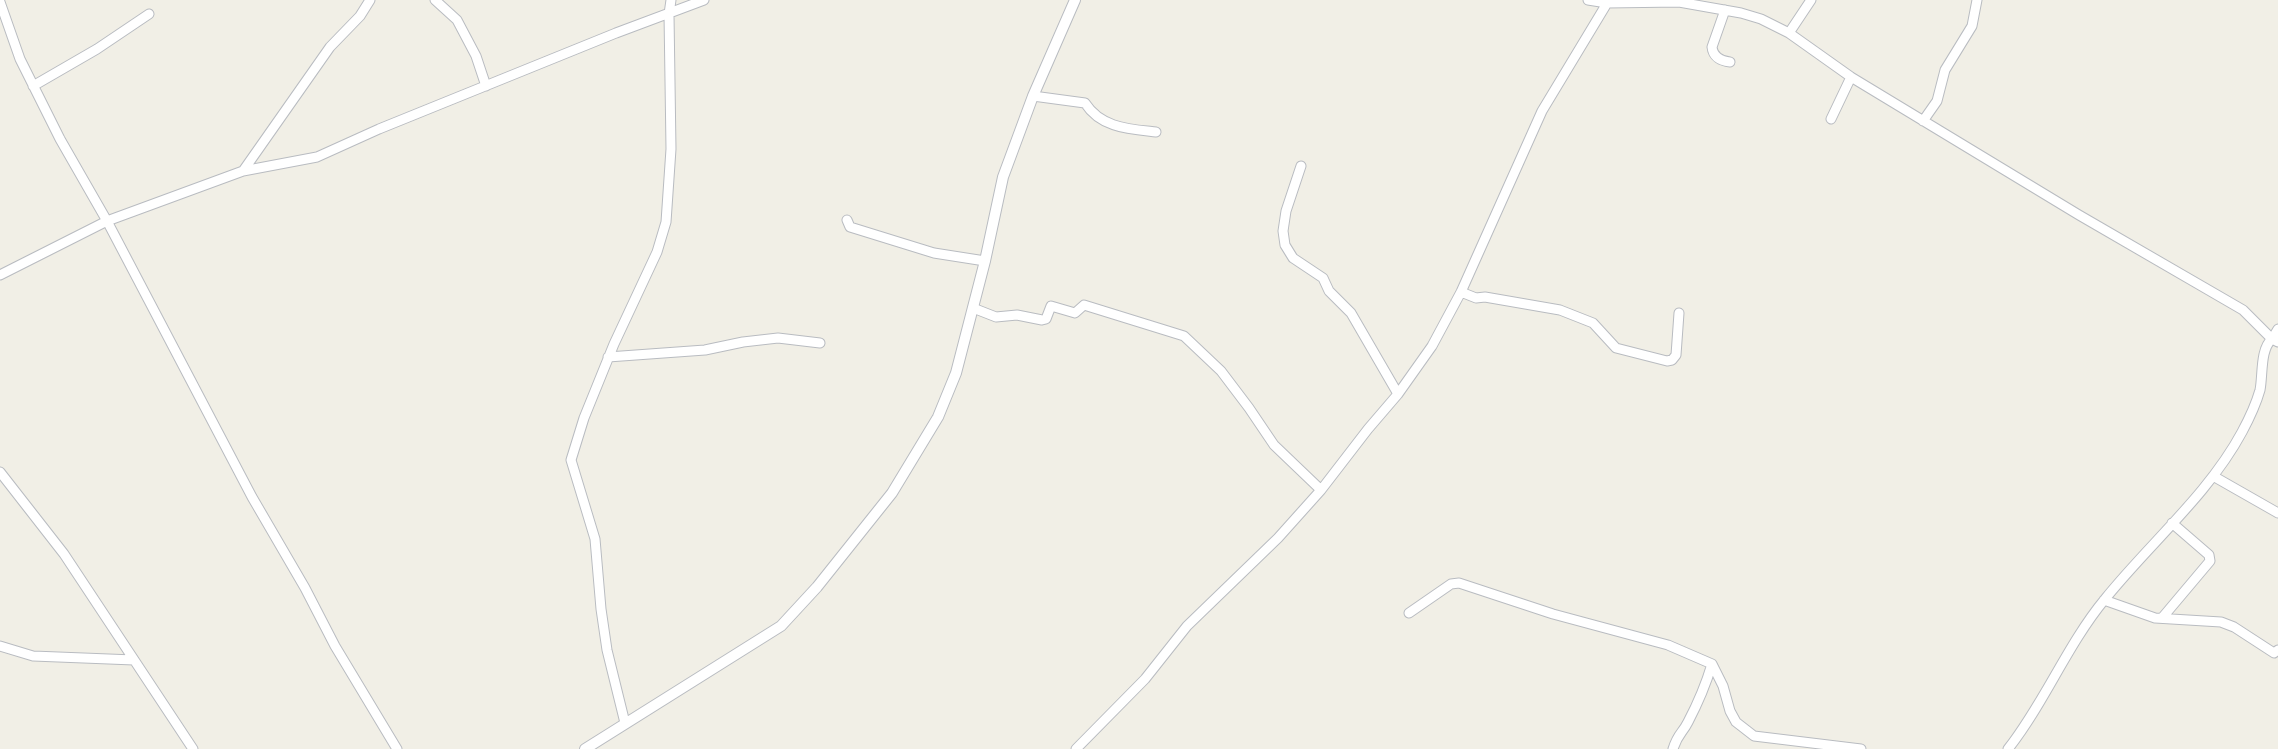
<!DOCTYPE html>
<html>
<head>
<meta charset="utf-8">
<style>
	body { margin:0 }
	canvas { display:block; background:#f1efe6 }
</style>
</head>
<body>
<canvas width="2278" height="749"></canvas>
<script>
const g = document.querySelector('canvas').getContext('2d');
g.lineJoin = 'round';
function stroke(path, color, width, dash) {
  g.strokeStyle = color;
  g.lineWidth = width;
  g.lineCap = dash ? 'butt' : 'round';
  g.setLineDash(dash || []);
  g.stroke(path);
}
const minor = new Path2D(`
	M435,0L457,20L476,56L486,86
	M1588,0L1607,3L1679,2L1741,13L1761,19L1789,33L1851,77L2079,215L2243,310L2272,339C2260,349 2263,375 2260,390C2256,404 2249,419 2242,432C2208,495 2150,543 2105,599C2067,645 2045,702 2008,749
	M0,2L20,59L60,139L107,221L252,497L305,588L335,646L397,749
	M1725,10L1712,47C1713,57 1721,61 1730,62
	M1789,33L1811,0
	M33,86L97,49L149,14
	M1033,96L1085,103C1101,128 1129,129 1156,132
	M1831,119L1851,77
	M1923,121L1937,101L1945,70L1972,26L1977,0
	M1301,166L1286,211L1283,231L1285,245L1293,258L1323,278L1329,291L1351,313L1398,394
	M243,171L330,47L360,16L370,0
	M847,220L850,227L934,253L985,261
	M0,275L107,221L243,171L317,157L379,129L616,33L704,0
	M1461,292L1476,298L1485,297L1560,310L1593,323L1616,348L1667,361L1672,360L1676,355L1679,313
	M973,308L996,317L1017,315L1042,320L1046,319L1051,306L1075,313L1084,305L1184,336L1221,371L1249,408L1274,445L1321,490
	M2278,329L2272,339L2278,342
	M608,357L705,350L743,342L778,338L820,343
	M0,472L64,554L193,749
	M2213,476L2278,513
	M2104,600L2155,618L2221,622L2234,627L2274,653L2278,650
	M1409,613L1451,584L1459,583L1553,614L1668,645L1712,664L1723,686L1730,711L1736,722L1754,736L1861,749
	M2162,618L2210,561L2209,555L2172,523
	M0,646L33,656L134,660
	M625,723L607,650L601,609L595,539L571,460L584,418L614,344L657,252L666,222L671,149L669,14L671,0
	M1076,749L1145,679L1187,626L1278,538L1321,490L1368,429L1398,394L1432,346L1461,292L1542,111L1609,0
	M1673,749C1678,733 1682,734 1688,722C1698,703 1706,684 1712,664`);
const tertiary = new Path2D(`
	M585,749L781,626L817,587L892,493L938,417L956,373L985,261L1003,177L1033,96L1075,0`);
stroke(minor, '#b9bcc1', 11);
stroke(tertiary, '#b9bcc1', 12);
stroke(minor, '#fff', 9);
stroke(tertiary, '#fff', 10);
</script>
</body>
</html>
